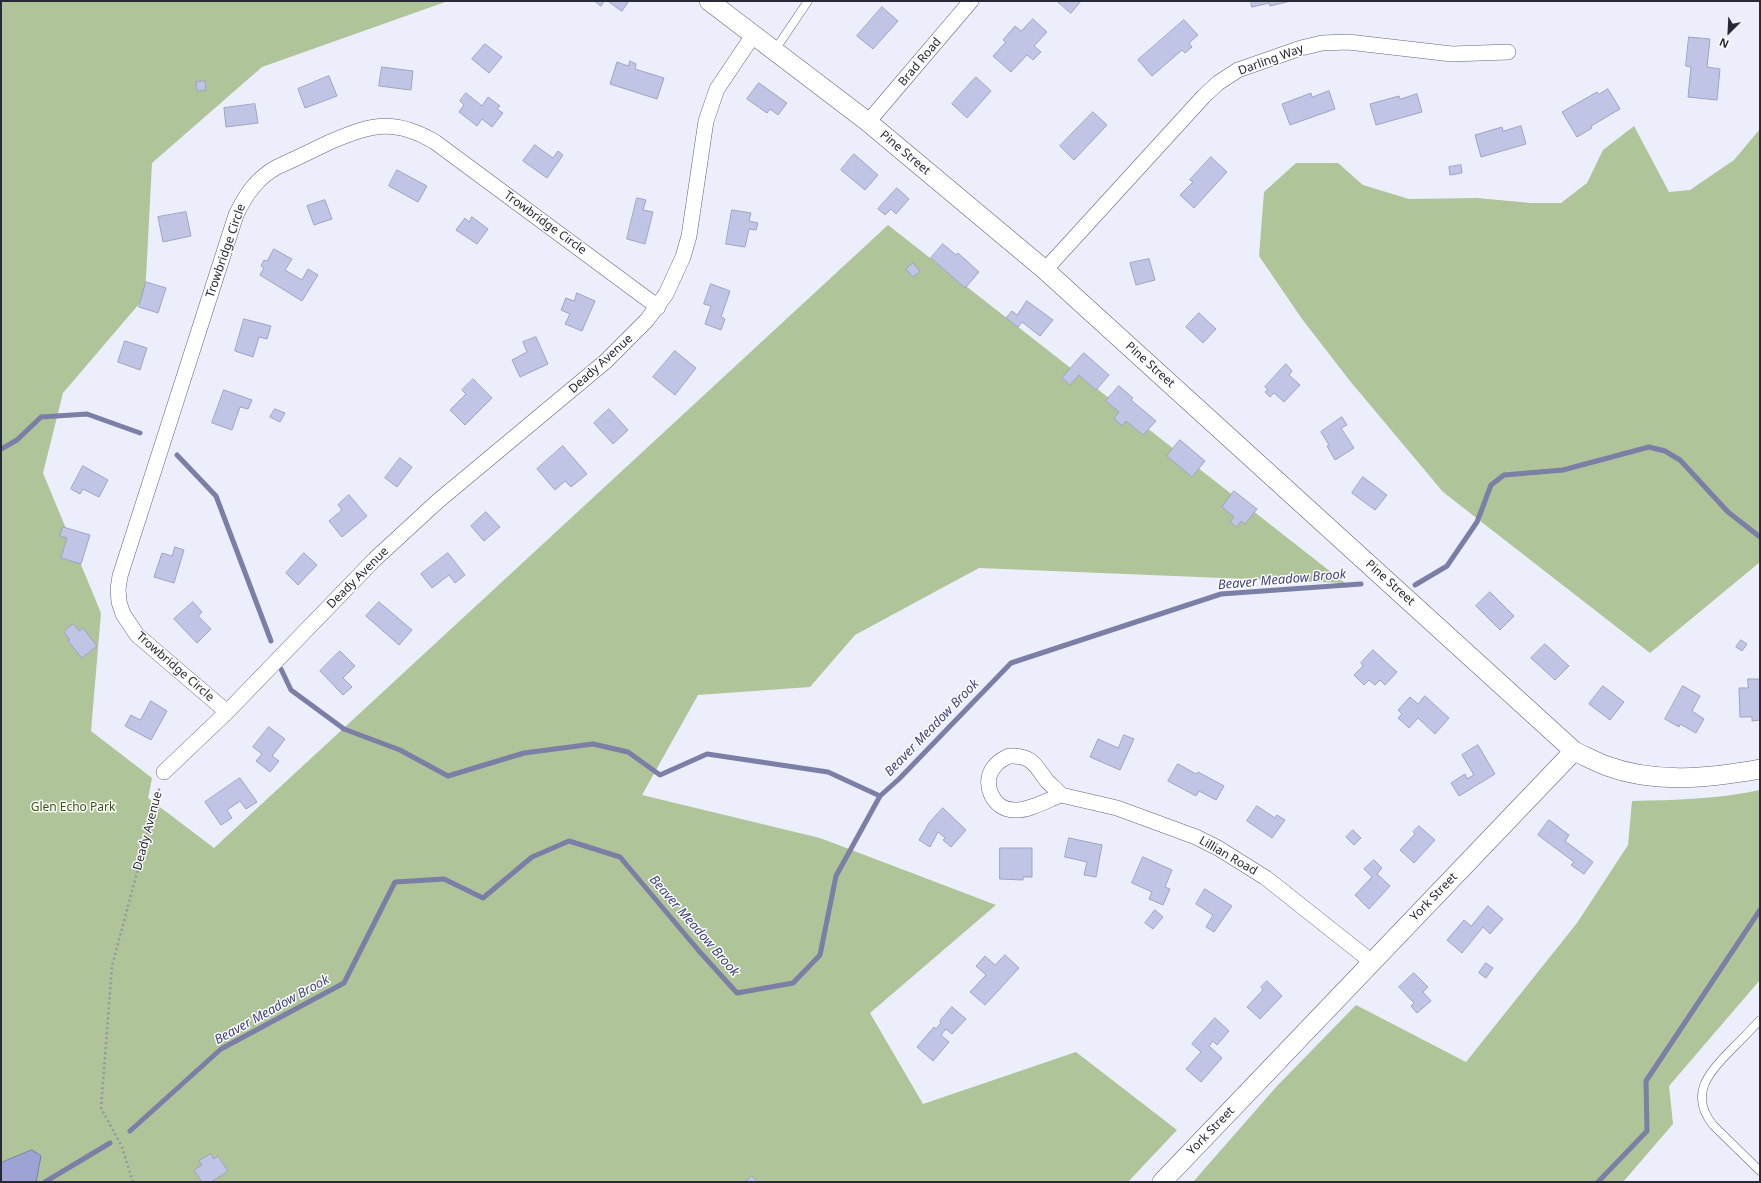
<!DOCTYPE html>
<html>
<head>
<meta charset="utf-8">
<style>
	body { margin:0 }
	#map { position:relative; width:1761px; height:1183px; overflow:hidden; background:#eceefc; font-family:"Noto Sans",sans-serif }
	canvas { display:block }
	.frame { position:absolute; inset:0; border:2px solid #282936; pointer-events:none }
	.north { position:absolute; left:1709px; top:12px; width:40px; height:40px; -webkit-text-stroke:3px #fcfcfc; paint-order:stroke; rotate:204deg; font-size:11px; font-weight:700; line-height:16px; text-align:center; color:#282936 }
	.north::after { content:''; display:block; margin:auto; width:14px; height:18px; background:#282936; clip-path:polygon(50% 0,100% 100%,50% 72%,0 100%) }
</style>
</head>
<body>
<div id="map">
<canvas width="1761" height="1183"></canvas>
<div class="frame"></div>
<div class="north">N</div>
</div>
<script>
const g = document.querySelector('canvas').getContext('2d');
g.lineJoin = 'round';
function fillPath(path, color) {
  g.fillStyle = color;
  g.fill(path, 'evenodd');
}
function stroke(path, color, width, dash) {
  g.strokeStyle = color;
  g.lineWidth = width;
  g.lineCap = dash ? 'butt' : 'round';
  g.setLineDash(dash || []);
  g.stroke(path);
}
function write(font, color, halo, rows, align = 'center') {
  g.font = font + ' "Noto Sans",sans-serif';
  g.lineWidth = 3;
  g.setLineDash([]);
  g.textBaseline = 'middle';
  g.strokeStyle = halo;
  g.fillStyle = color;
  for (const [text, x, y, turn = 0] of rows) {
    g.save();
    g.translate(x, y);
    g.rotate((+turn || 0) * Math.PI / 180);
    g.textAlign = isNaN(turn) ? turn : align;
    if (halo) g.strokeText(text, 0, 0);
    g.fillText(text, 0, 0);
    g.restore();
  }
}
fillPath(new Path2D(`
	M1,1H448L262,67L152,163L145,297L63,393L43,473L101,613L91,731L152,778L148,798L214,848L888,225L1345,583L979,568L855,635L810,687L698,695L642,795L820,838L996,905L870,1013L923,1104L1076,1052L1177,1130L1128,1182H1Z
	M1634,126L1669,192L1690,190L1734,160L1760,129V562L1650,653L1443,492L1350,381L1302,319L1259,256L1264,192L1296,163H1338L1363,185L1409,199L1477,198L1531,203H1561L1587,183L1603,150Z
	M1760,790V980L1669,1086L1673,1124L1623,1182H1193L1277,1086L1356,1005L1466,1062L1577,923L1628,845L1632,801C1675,800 1718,799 1760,790Z`), '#b0c49a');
const water = new Path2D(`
	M32,1150L41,1156L36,1182H1V1163Z`);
fillPath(water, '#9ea3d5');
stroke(water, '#7b7ea5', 1);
stroke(new Path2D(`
	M1,449L17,440L41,417L87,414L140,433
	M177,455L216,496L271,641
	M1415,585L1447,566L1477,522L1491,485L1504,475L1563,470L1649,447L1665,451L1680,460L1728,512L1760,537
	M281,669L291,690L344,729L400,750L448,776L524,753L593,744L628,752L660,775L707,754L828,772L880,796
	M130,1131L221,1049L344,983L395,882L444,879L483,898L532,857L569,841L620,857L699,951L737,993L793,983L820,955L836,876L880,796L899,779L1011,663L1221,594L1361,584
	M45,1182L110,1143
	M1598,1182L1647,1131L1646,1081L1760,910`), '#7b7ea5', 5);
const building = new Path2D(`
	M595,1H604L601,6Z
	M608,1H629L622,11Z
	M1057,1H1081L1071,13Z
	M1251,1H1291L1270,6L1269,3L1252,7Z
	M882,7L898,21L873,49L857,36Z
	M1033,19L1047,32L1034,46L1041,52L1033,60L1027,55L1011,72L993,56L1006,42L1003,40L1015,26L1021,31Z
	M1184,20L1198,35L1189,43L1192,47L1185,53L1182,50L1152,76L1138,60Z
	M1689,37L1710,39L1707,67L1720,69L1717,100L1688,97L1691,67L1686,66Z
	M485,44L502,57L489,73L472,59Z
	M630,61L636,64L635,69L664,78L657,99L610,84L617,62L628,66Z
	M382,67L413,71L411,90L379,86Z
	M329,76L337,96L305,108L298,89Z
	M976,77L991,91L967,118L952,104Z
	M205,81L206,90L197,91L196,82Z
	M759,83L787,103L778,115L770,109L767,113L747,99Z
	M1608,89L1620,109L1591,126L1592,128L1577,137L1562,112L1597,92L1599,94Z
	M1329,91L1335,109L1290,125L1282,104L1311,93L1312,97Z
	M466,93L482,106L488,97L500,106L497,109L503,113L492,127L482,119L477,126L459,112L464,105L460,101Z
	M1417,94L1422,112L1376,125L1370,104L1399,96L1400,99Z
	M255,104L258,123L226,127L224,108Z
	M1093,112L1107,125L1074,160L1060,146Z
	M1521,126L1526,144L1481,157L1475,135L1502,127L1503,131Z
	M535,145L553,158L558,151L563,155L547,178L523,161Z
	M854,154L878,175L865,190L841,170Z
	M1211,157L1227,172L1194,208L1180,195L1193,182L1190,180Z
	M1461,165L1462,173L1450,175L1449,167Z
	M397,170L427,186L418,202L389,186Z
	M897,188L909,199L896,214L891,209L885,215L878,209Z
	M637,198L646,200L643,210L653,212L645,244L627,239Z
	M325,200L332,219L314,225L307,206Z
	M732,210L751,213L749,221L758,223L756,230L749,229L745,247L726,244Z
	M186,212L191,236L163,242L158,217Z
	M472,217L488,229L477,244L456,230L465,218L469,222Z
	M943,244L956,255L958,253L979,272L965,288L931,258Z
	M274,249L292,259L285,270L302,280L308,269L318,275L302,301L260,275L264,268L261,266L264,260L267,261Z
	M1149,259L1155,280L1136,285L1130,263Z
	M913,263L920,271L913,277L906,269Z
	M146,282L166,288L158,313L139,307Z
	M711,284L730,291L721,317L725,319L721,330L705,324L711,306L704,304Z
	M577,293L595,301L582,331L565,324L570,314L561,310L566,298L574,301Z
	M1027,301L1053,320L1040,336L1022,322L1018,327L1006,318L1012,311L1017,315Z
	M1199,313L1216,329L1203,343L1186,327Z
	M244,319L271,326L267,339L259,337L253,357L235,351Z
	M536,337L548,364L520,377L512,360L527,352L523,342Z
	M125,341L147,348L140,370L118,362Z
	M675,351L696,368L675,395L653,377Z
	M1084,353L1109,375L1096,390L1079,375L1070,385L1062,378Z
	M1286,364L1292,371L1289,375L1300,385L1284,402L1274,393L1270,397L1265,392L1268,390L1265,387Z
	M473,379L492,398L465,425L450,410L466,394L462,390Z
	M1119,386L1133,398L1131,400L1156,421L1143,435L1126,421L1122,426L1114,418L1119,412L1106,401Z
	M224,390L252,400L248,409L240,407L232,430L212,423Z
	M275,409L285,413L280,422L270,417Z
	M609,409L628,430L613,444L594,423Z
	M1342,417L1347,425L1341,428L1354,448L1335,460L1327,446L1329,445L1321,432Z
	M1180,440L1205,461L1192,477L1167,456Z
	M563,446L587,474L571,487L565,481L555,490L537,469Z
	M400,458L412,467L397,487L385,478Z
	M83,466L108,480L99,497L83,489L80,494L71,489Z
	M1363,477L1387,495L1375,510L1352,493Z
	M1234,491L1257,509L1245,524L1241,521L1237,527L1230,522L1234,517L1222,507Z
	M349,495L367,516L342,537L329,521L342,510L338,505Z
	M486,512L500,527L484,541L471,526Z
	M63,527L90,535L81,564L61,558L67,538L60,536Z
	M175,547L184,550L174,583L154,577L162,553L172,556Z
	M304,553L317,565L298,585L286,573Z
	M448,553L465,575L455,583L449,575L432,588L421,574Z
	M1490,592L1514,616L1500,630L1476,606Z
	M193,602L202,612L198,616L211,629L197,643L174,619Z
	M379,602L412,630L399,645L366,616Z
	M73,624L79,631L83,628L97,646L82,658L68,641L70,640L64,632Z
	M1741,640L1747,644L1742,651L1736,647Z
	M1545,644L1569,666L1555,680L1531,658Z
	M1373,650L1397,672L1385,685L1380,680L1375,685L1369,680L1364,685L1354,675L1363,666L1361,663Z
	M340,651L355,666L343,678L352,687L343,695L320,671Z
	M1748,679H1760V720L1752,721V717H1740L1739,688H1748Z
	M1603,686L1624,702L1610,720L1589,704Z
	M1683,686L1700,696L1692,711L1704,719L1696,733L1680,724L1679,727L1665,719Z
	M1425,696L1449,718L1435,734L1418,718L1409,728L1398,718L1402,714L1398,710L1410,697L1418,704Z
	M151,701L167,711L151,740L125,726L131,715L140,720Z
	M269,727L285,739L272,756L279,761L270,772L256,761L262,754L253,747Z
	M1124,735L1134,739L1120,770L1090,757L1098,739L1118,748Z
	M1478,745L1495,774L1459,796L1451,783L1465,774L1467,779L1474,775L1462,755Z
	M1178,764L1196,774L1198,772L1224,786L1216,800L1199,791L1196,796L1168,781Z
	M240,778L257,802L246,809L240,801L227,810L232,818L221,825L205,802Z
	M1257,806L1275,818L1277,815L1285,820L1272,838L1247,821Z
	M943,808L966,830L951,847L943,840L945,838L938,832L930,847L919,840L929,823Z
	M1549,820L1569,835L1565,841L1593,862L1584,874L1571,865L1574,862L1538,835Z
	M1419,826L1435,840L1414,863L1400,850L1415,834L1413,832Z
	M1353,830L1361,838L1354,845L1346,837Z
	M1069,838L1102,845L1096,877L1084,875L1087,862L1065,857Z
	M1000,848H1032V877H1023V880L1000,879Z
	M1143,857L1172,870L1165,887L1170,889L1163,905L1149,899L1152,892L1132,883Z
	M1374,860L1382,868L1377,874L1390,886L1369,909L1355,895L1372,877L1364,869Z
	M1205,889L1232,906L1214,932L1206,927L1213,915L1196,904Z
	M1488,906L1503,919L1490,934L1483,927L1462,953L1447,940L1464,920L1471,926Z
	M1155,910L1163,917L1153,929L1145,923Z
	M1005,955L1019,968L985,1005L970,992L986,975L976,966L985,956L995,965Z
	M1486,963L1493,968L1486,978L1479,973Z
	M1414,973L1428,987L1423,992L1431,1001L1417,1013L1411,1006L1414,1003L1399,987Z
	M1267,981L1282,996L1260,1019L1247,1007L1263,990L1261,987Z
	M952,1007L966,1019L952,1034L946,1029L941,1035L949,1042L933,1061L917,1047L934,1027L936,1029L941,1023L940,1021Z
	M1215,1018L1229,1031L1217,1045L1213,1041L1209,1046L1222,1058L1201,1082L1186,1069L1201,1052L1192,1044Z
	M211,1154L214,1159L218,1156L228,1171L211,1182H202L194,1170L202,1165L199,1161Z
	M752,1176L757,1182H746Z`);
fillPath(building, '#c0c4e5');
stroke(building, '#9fa3c3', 1);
const service = new Path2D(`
	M775,50L808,1
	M1760,1020C1750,1031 1740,1041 1730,1051C1708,1073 1689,1095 1713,1125L1760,1171`);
const minor = new Path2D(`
	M868,122L971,1
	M1045,270L1204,96L1218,83L1238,70L1301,48L1322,43L1348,42L1452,54L1508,52
	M227,712L137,635L123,614L119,602L118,589L120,576L236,215C246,194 257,178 277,167C295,159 313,150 330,142C371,124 395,118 435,142L658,307
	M1009,756C1032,755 1035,765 1047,781C1052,786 1057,790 1061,795C1047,800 1029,811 1014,810C993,810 981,783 994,767C998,761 1003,759 1009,756Z
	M164,772L227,712L375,559L438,501L606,361L647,320L666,294L683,257L689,236L706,121L717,89L754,34
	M1061,795L1117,808L1196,837L1218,848L1266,878L1372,962`);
const tertiary = new Path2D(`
	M709,1L868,122L1045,270L1574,751C1585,756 1596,762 1607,766C1656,784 1710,778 1760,769
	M1162,1182L1574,751`);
stroke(service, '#616481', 9);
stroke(minor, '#616481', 16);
stroke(tertiary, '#616481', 20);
stroke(new Path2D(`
	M133,1182L122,1147L101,1108L112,966L160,786`), '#9596a4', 2.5, [2, 3]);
stroke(service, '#fff', 8);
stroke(minor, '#fff', 15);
stroke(tertiary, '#fff', 19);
write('12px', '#282936', '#fcfcfc', [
	["Darling Way",1271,60,-20],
	["Brad Road",920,62,-50],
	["Pine Street",905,153,40],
	["Trowbridge Circle",545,223,36],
	["Trowbridge Circle",226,251,-71],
	["Deady Avenue",601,364,-42],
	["Pine Street",1150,365,42],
	["Deady Avenue",358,578,-45],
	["Pine Street",1390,583,42],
	["Trowbridge Circle",175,667,41],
	["Deady Avenue",148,831,-75],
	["Lillian Road",1228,856,30],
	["York Street",1434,897,-46],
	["York Street",1211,1131,-46]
]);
write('12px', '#3b570b', '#fcfcfc', [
	["Glen Echo Park",73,808]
]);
write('italic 13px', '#404281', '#fcfcfc', [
	["Beaver Meadow Brook",1282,580,-5],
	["Beaver Meadow Brook",932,728,-46],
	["Beaver Meadow Brook",694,926,49],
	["Beaver Meadow Brook",272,1010,-29]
]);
</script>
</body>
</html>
